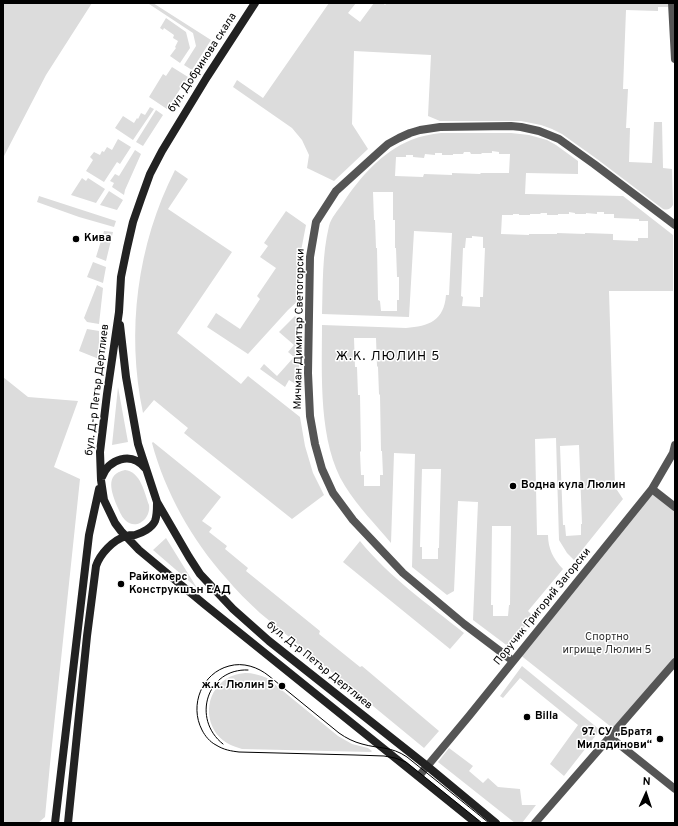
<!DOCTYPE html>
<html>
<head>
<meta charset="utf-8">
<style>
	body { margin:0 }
	#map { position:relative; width:678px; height:826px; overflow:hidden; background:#fff; font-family:Overpass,sans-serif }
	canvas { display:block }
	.frame { position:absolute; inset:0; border:4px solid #000; pointer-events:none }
	.north { position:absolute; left:626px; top:774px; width:40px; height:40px; -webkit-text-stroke:3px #fff; paint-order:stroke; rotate:3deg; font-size:11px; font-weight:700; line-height:16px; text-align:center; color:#000 }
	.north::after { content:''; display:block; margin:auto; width:14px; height:18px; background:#000; clip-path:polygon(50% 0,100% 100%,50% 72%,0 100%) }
</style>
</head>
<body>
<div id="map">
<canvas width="678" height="826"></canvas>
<div class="frame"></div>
<div class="north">N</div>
</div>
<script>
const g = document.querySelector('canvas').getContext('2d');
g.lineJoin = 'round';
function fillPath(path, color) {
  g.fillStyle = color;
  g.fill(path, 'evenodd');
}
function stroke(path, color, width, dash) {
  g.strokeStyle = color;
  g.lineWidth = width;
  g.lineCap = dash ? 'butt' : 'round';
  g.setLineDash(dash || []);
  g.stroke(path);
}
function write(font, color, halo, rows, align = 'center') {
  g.font = font + ' Overpass,sans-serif';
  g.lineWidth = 3;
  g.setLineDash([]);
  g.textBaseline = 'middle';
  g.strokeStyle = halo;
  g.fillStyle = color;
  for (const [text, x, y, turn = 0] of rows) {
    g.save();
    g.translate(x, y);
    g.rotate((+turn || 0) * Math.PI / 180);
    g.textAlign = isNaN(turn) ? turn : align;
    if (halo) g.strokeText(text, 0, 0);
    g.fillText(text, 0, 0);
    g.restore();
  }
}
fillPath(new Path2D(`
	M3,3H92L46,75L3,158Z
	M150,3H153L211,40L192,70L184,65L196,46L193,33L149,4Z
	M329,3H356L348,13L360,22L374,3H383L385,5L387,3H668V7H658V11L626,10L623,89H628L626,128H630L629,162L652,163L654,122H662L663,168L672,169L673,205C670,210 667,210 663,209L597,159L562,134L552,129L541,125L521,121H440L428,116L431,55L354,51L352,124L368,149L334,181L307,168L309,155L302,140L292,128L233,87L237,80L263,98Z
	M166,18L186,32L190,48L180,63L170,56L176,48L175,47L178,41L173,38L174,35L164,28L163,30L160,28Z
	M172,67L188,77L167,109L149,97L163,74L166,76Z
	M150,107L154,109L133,140L115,128L123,116L134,123L137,118L138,119L141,113L145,115Z
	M156,110L163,115L143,146L136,142Z
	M441,133H511L529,135L547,140L556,145L578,161V174L526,173L525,194L623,196L673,235V291H609L615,487L623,499L574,560L567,553L559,540L556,438L535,439L537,535H548C548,548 553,559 563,569L528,611L533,616L509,647L473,620L478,502L458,501L454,591L447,595L412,567L415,454L394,453L391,543C376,525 358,507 345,486C318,443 322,375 322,325L406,328C429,326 444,321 446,295H449L452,233L414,231L409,317L322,314C323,284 322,255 329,226C331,218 338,210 343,203C360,177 382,152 411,140C421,136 431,134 441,133ZM492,151L499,152V154H510L509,173H481L480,174L452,173V175L424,174L423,177L395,176L396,157H406V155H413V157L424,158L425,154L435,155V153H442V155H453V154H463L464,152H470L471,154H481L482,153H492ZM373,192H393V220H395V248H396L397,277H399V300H397V311H381L380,301L378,300L377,248H376L375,220H374ZM569,212L575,213V214H586V213L597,214V212H604V214H614V218L639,219V221H648V238H638V241L613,240V234L585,233V234L557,233V234H529V235L501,234L502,215H513V214H519V215H530V214H540L541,213H547V215H558V214H569ZM472,236L483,237V248H485L483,297H480V307L462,306L463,297L461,296L463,248H465L466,238H472ZM354,338H376L377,366L378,367L379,394L380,395L381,451H382L383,475H380V486H364V475H361L360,452L361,451L360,395H358L357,367H355ZM579,445L582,524H581V535L566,536L565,525H563L560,446ZM422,469H441L439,548H438V559H422V547H420ZM492,526H511L510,605H509L508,616H493V605H491Z
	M118,139L131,147L120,164L117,162L104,182L86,171L93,160L90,157L94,152L100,155L102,151L104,152L107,147L112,150Z
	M135,150L141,154L125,190L124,195L112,187L114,183L110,181L115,174L119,176Z
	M175,170L188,179L168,209L232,252L177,333L241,384L248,376L300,417L305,446L313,473L324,495L292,519L184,433L188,428L154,400L143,413C126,331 137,245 175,170Z
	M82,178L86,181L88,178L105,189L96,203L71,195Z
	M109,191L123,200L117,210L100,205Z
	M39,196L116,221L114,227L79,217L37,202Z
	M286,211L306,225L300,256V299L288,310L248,354L207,327L216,313L240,329L260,299L257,296L276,268L260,257L268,246L264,243Z
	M104,231L113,232L106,261L96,257Z
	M93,262L106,267L103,283L87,277Z
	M97,285L103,288L99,324L87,322L84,318Z
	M295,316L299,321V386L289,380L285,387L260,369L264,364L277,376L294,357L288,352L294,345L279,332Z
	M87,329L99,331V359L79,351Z
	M3,377L28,397L78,401L54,467L80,479L50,764L45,817L38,823H3Z
	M118,387L128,442L112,445Z
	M153,442L221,497L202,521L212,528L209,532L227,546L225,549L248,568L246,571L320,631L319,634L360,667L362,666L439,731L424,748L260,613C248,602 236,590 226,578C192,540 165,492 152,443Z
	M125,470C141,472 144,492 149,505C151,519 136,531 125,520C121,516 119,510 117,506C112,493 104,474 125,470Z
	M652,489L675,507V662L615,730L519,654Z
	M166,538L197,588L153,550Z
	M360,541C389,577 428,604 464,633L450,649L343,562Z
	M522,666L600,730L564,776L550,764L578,725L520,678L503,698L500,696Z
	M245,673C253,673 260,675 267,678L338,736L352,744L368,748L372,751L371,752L242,749C237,747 232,746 227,743C205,730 203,698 222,682C229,676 236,674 245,673Z
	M449,748L473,766L469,771L483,783L488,778L498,787L520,789L522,805H536L522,823H515L438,762Z`), '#dcdcdc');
stroke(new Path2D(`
	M672,3L675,59
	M652,489L675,507
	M513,661L464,624L403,573L353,520L333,493L322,469L315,444L310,416L308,373L310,257L316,222L336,191L379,152L388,144L399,138L410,133L420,130L440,127L511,126L521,127L539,131L559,139L594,164L675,225
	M610,737L675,789
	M419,776L469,716L652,489L673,453L675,445
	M535,823L675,662`), '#555', 8);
stroke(new Path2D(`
	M255,3L207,77L162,151L150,174L141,199L133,222L127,248L121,277L119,312L107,394L100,452L101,480L104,500L115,523L121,531L139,550L204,604L476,823
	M120,325L126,377L138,444L157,502L189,557L200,574L233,609L269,641L427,766L496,823
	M102,477C109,459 131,451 145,468
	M55,823L89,535L99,489
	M68,823L87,636L96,566C100,554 113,540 126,536C129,535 132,535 135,535C142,533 152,528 155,521C157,516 157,509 157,503`), '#222', 8);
stroke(new Path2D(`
	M223,744C191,719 207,668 248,670
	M482,823L421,774L406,762L395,758L384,756L355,755L239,752C231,751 224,750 216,745C210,742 205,736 202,730C189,705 202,673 229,666C243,662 258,667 269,676L339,733C346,738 354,742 362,744C379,749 391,746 407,757L489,823`), '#000', 1);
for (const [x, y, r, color] of [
	[76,239,4,"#000"],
	[513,486,4,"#000"],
	[121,584,4,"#000"],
	[282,686,4,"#000"],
	[527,717,4,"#000"],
	[660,739,4,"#000"]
]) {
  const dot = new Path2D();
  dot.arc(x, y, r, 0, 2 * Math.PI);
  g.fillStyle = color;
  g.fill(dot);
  stroke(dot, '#fff', 1.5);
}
write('11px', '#000', '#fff', [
	["бул. Добринова скала",203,63,-57],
	["Мичман Димитър Светогорски",300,329,-89],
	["бул. Д-р Петър Дертлиев",98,390,-83],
	["Поручик Григорий Загорски",543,607,-51],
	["бул. Д-р Петър Дертлиев",319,666,39]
]);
write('bold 11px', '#000', '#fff', [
	["Кива",84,239],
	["Водна кула Люлин",521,486],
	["Райкомерс",129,578],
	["Конструкшън ЕАД",129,591],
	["ж.к. Люлин 5",274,686,"right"],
	["Billa",535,717],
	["97. СУ „Братя",652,733,"right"],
	["Миладинови“",652,746,"right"]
], 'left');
write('11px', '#333', '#fff', [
	["Спортно",607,638],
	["игрище Люлин 5",607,651]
]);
g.letterSpacing = '1px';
write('13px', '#000', '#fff', [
	["Ж.К. ЛЮЛИН 5",388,357]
]);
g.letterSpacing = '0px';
</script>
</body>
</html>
